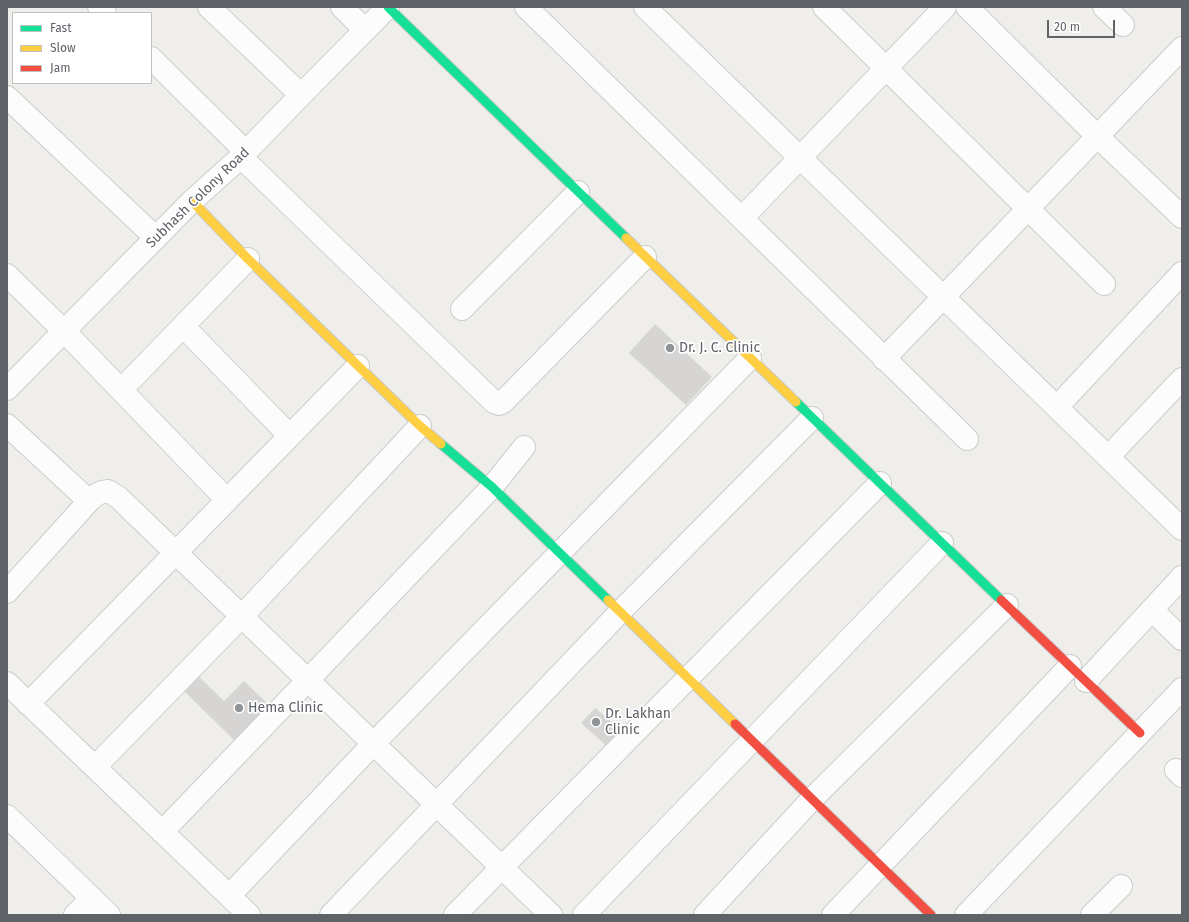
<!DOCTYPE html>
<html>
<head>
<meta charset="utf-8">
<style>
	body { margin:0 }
	#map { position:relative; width:1189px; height:922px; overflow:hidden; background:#efeeea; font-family:"Fira Sans",sans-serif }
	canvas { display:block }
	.frame { position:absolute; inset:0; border:8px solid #5f6368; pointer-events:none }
	.legend { position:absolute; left:12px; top:12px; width:140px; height:72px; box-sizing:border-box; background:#fff; border:1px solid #bfc1c3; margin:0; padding:5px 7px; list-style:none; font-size:12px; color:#5f6368 }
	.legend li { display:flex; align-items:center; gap:8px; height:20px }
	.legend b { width:20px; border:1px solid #bfc1c3 }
	.scale { position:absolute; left:1047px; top:20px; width:68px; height:18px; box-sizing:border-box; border:2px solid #5f6368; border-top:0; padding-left:5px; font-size:12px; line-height:14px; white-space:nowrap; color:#5f6368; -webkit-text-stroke:3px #fff; paint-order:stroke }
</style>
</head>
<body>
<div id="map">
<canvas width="1189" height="922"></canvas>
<div class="frame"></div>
<ul class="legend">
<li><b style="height:5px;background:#16e098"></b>Fast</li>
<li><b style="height:5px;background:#ffcf43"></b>Slow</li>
<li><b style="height:5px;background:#f24e42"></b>Jam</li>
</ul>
<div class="scale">20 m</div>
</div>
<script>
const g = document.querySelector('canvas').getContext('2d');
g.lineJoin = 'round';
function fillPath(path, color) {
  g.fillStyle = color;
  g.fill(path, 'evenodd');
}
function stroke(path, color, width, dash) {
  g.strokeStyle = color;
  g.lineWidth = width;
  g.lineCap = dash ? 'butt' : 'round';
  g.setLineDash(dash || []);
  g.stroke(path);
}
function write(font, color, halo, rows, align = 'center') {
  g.font = font + ' "Fira Sans",sans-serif';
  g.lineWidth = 3.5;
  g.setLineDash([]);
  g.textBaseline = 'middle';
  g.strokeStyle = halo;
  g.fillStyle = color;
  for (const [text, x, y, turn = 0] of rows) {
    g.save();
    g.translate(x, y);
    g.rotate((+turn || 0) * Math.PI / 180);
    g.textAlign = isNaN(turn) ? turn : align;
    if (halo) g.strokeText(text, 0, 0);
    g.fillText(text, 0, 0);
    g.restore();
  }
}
fillPath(new Path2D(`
	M655,324L712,377L686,405L629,353Z
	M196,674L224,701L244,681L272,708L237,743L181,688Z
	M595,708L622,731L608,747L581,723Z`), '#d6d5d3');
const street = new Path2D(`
	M99,7L105,13
	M209,7L301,95
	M342,7L365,30
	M526,7L967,439
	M645,7L1182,529
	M824,7L1104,284
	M967,7L1097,136L1182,217
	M1104,7L1123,25
	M151,58L246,152
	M7,97L156,238
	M241,157L494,402L499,404L503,402L645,257
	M742,218L945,7
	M7,275L64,331L227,500
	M462,309L578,192
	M183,326L289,435
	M884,359L1182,48
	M7,389L192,201L241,157L301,95L388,7
	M121,390L248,259
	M1057,407L1182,273
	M7,425L89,501
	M1108,457L1182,379
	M7,592L89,501C95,495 99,492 108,491L118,497L551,915
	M1152,610L1182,639
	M1086,681L1182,577
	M7,683L249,915
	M28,704L358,366
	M95,767L241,617L420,426
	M1176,770L1182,776
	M7,816L109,915
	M162,832L307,681L492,487L524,447
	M229,896L373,744L750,358
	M75,915L92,898
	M331,915L620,612L812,418
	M455,915L880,483
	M584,915L942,543
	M705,915L812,799L1007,605
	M833,915L1070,666
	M966,915L1182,689
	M1092,915L1121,886`);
const fast = new Path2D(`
	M388,7L626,238
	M796,402L1001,600
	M441,444L492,487L608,600`);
const slow = new Path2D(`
	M192,201L248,259L420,426L441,444
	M626,238L796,402
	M608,600L735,724`);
const jam = new Path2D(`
	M1001,600L1140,733
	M735,724L931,915`);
stroke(street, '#cbcccc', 24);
stroke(fast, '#cacacb', 11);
stroke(slow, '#cacacb', 11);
stroke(jam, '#cacacb', 11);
stroke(street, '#fdfcfc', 22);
stroke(fast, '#16e098', 9);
stroke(slow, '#ffcf43', 9);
stroke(jam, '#f24e42', 9);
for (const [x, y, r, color] of [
	[670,348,5,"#919496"],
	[239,708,5,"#919496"],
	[596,722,5,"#919496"]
]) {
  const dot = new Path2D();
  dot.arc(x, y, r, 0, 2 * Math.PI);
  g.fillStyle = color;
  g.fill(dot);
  stroke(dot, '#fff', 1.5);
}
write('14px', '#5f6368', '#fff', [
	["Subhash Colony Road",198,198,-44]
]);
write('14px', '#5f6368', '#fff', [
	["Dr. J. C. Clinic",679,348],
	["Hema Clinic",248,708],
	["Dr. Lakhan",605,714],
	["Clinic",605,730]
], 'left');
</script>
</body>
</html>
